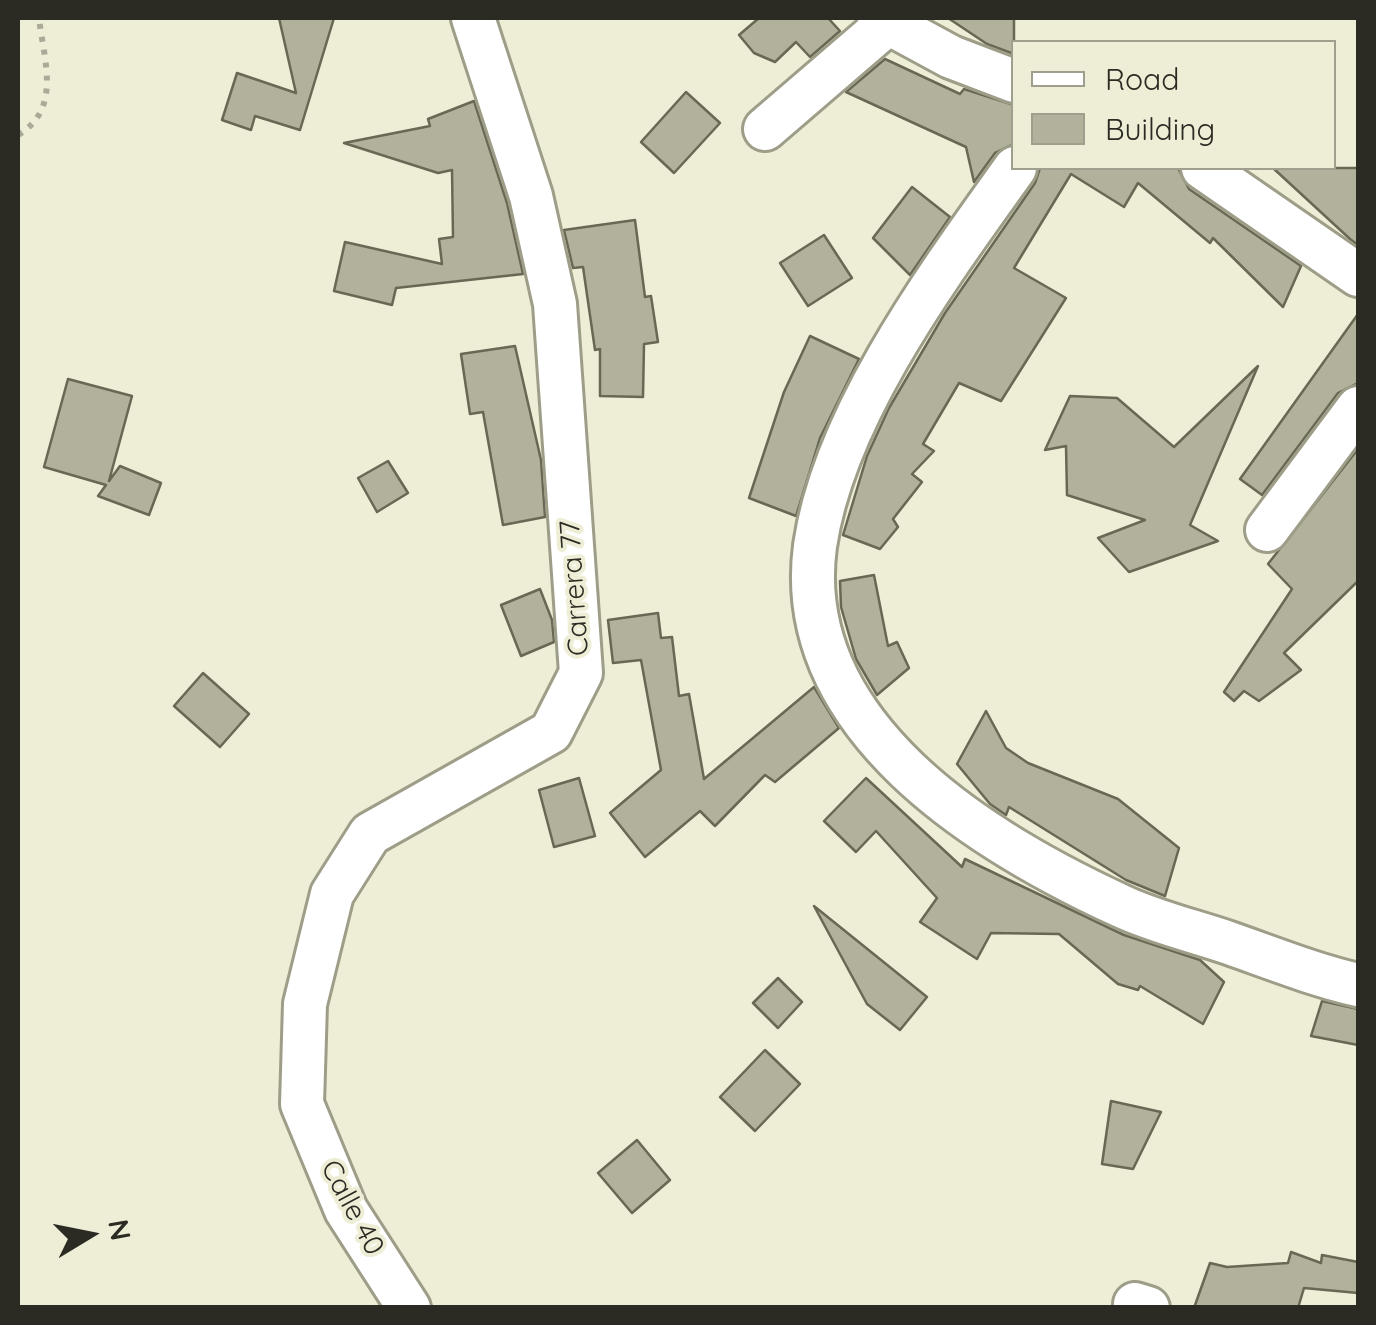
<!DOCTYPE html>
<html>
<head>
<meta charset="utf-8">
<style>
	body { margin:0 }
	#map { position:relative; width:1376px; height:1325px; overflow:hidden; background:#eeedd6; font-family:Quicksand,sans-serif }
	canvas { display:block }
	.frame { position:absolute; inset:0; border:20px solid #2c2b23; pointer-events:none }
	.legend { position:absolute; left:1011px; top:40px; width:325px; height:130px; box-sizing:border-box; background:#eeedd6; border:2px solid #a09f8e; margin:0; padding:12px 18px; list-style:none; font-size:30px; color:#2c2b23 }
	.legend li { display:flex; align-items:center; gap:20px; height:50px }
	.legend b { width:50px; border:2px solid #a09f8e }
	.north { position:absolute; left:40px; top:1185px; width:100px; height:100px; -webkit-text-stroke:8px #eeedd6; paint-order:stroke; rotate:80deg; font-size:28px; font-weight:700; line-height:40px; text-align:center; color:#2c2b23 }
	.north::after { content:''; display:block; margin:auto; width:35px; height:45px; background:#2c2b23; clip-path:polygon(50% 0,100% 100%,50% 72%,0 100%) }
</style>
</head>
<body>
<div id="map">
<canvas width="1376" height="1325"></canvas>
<div class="frame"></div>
<ul class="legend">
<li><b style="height:12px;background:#fff"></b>Road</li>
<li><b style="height:28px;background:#b2b19b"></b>Building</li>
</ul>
<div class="north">N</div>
</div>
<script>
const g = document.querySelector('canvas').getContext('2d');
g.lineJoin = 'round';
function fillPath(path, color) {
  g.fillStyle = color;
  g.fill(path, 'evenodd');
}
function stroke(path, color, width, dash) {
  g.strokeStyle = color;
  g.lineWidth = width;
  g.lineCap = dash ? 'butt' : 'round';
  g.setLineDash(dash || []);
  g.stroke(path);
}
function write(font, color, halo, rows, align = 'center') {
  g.font = font + ' Quicksand,sans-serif';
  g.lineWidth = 8;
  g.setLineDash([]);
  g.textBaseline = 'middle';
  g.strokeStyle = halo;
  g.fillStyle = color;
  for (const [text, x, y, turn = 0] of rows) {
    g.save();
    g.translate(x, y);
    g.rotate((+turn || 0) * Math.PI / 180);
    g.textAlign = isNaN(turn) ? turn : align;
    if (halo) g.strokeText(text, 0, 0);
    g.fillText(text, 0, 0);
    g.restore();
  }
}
const building = new Path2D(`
	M279,18H334L300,130L255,116L251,130L222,120L237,73L296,93Z
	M759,18H828L840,31L810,57L796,42L775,62L754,53L739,35Z
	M948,18H1014V54L987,44Z
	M885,59L960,94L964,89L1014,105V144L995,153L974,182L966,147L846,92Z
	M686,92L720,123L674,173L641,142Z
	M474,101L507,203L523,274L396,288L392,305L334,291L345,242L442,264L439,239L453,237L452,170L438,173L344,143L430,126L428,119Z
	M1040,168H1178L1189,189L1301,266L1283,307L1213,238L1210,243L1138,183L1124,207L1071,174L1014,268L1066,298L1001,401L959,383L923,444L934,451L912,474L922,482L893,519L898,527L880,549L843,535L867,456L889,408L945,313L1035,183Z
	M1273,168H1358V245L1350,239Z
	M912,187L950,217L910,275L873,238Z
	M635,220L645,297L651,296L658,342L644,344L643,397L600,396V349L595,350L583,267L573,268L564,230Z
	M824,235L852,278L808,306L780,263Z
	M1358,314V383L1338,393L1262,495L1240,479Z
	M810,336L859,359L820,438L796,516L749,498L784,392Z
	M515,346L541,460L545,517L503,525L483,412L470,414L461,354Z
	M1258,366L1190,525L1218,541L1129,572L1098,538L1145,520L1067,495L1066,446L1045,450L1070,396L1117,398L1174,447Z
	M68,379L132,396L109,481L120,466L161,483L149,515L98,496L106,485L44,467Z
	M1358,449V581L1284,653L1301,670L1259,701L1244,691L1234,701L1224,692L1292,589L1268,564Z
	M388,461L408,493L377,512L358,478Z
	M874,575L888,646L897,642L909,668L877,695L856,659L841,607L840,581Z
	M540,589L552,620L554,642L521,656L501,605Z
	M658,613L661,638L672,637L679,696L689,694L704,779L814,687L839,728L775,782L765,775L715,826L700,811L645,857L610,813L661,770L641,660L613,663L608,620Z
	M203,673L249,714L220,747L174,706Z
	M986,711L1006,748L1028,763L1118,799L1179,848L1165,896L1126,880L1009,807L1006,815L990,804L957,764Z
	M579,778L595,836L554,847L539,790Z
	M866,778L962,867L965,859L1124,935L1200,960L1224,982L1203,1024L1140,986L1138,990L1118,984L1059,934L991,933L977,959L920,922L937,898L876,831L856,852L824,821Z
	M814,906L927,997L900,1030L867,1004Z
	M778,978L802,1002L778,1028L753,1003Z
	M1322,1001L1358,1009V1045L1311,1036Z
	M765,1050L800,1084L755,1131L720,1097Z
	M1111,1101L1161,1112L1133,1169L1102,1164Z
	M637,1140L670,1180L632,1213L598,1173Z
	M1291,1252L1321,1263L1322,1255L1358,1262V1293L1304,1288L1298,1308H1194L1210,1263L1227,1267L1288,1263Z`);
fillPath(building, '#b2b19b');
stroke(building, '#696854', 2.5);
const street = new Path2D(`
	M879,18L951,57L1014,81
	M765,129L894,18
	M1015,168C940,273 834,415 815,546C791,726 982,842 1121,906C1155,922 1194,931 1229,943C1272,958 1314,975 1358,985
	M1203,168L1358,275
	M1267,530L1358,408
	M1135,1304L1148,1308
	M409,1308L346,1210L302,1104L305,1004L332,894L370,834L551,732L581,673L555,304L531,196L473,18`);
stroke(street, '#9e9d88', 48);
stroke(new Path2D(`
	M18,135C62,109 44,61 39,18`), '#abaa98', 6, [5, 8]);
stroke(street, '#fff', 42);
write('28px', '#2c2b23', '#eeedd6', [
	["Carrera 77",575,588,-94],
	["Calle 40",352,1208,62]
]);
</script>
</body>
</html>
